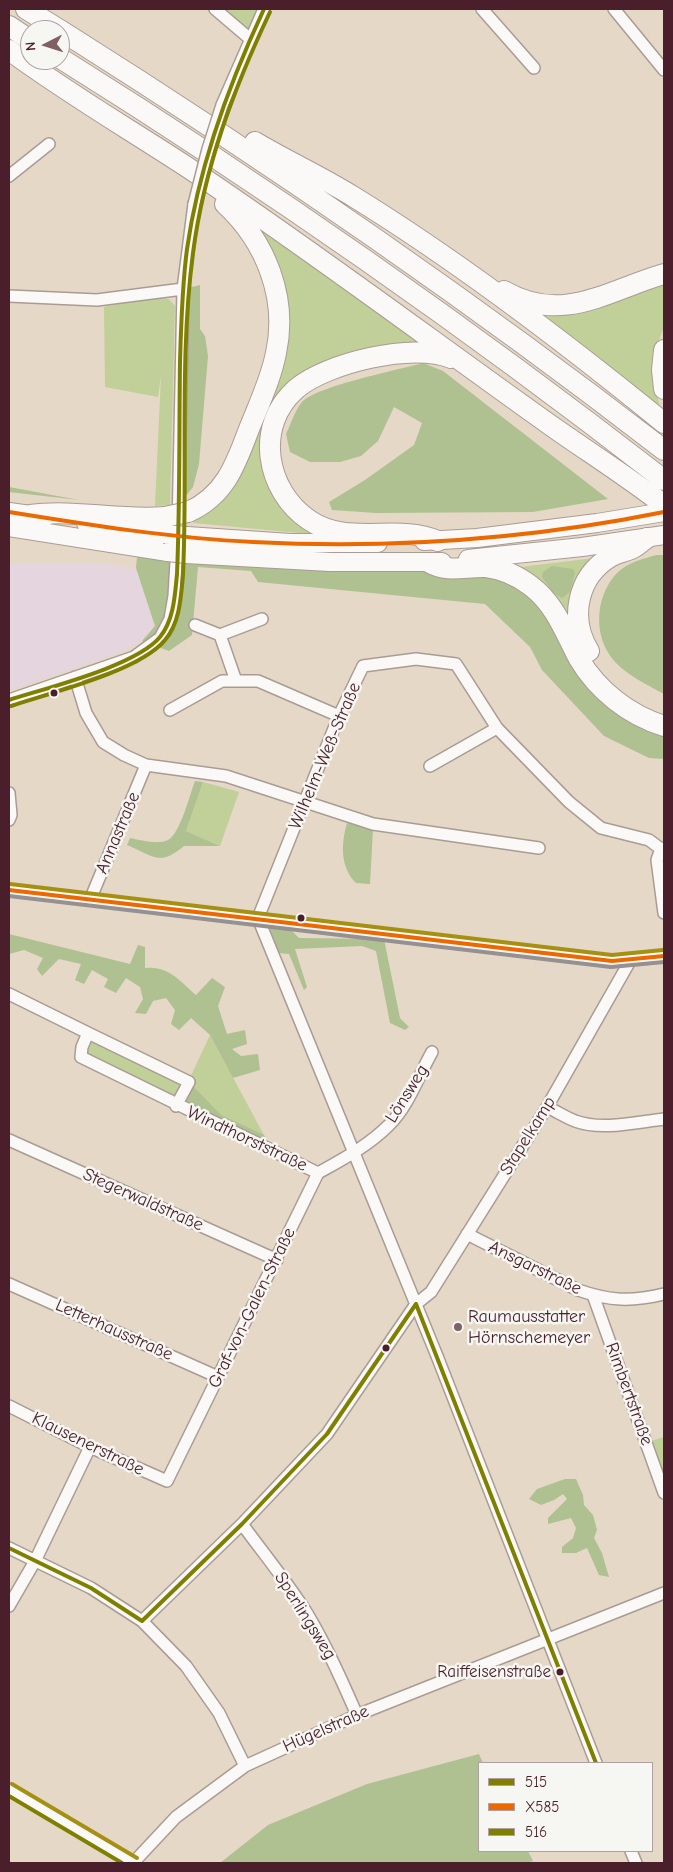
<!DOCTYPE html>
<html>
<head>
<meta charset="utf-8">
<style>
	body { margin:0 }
	#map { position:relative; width:673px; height:1872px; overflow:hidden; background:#e5d8c7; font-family:"Comic Neue",sans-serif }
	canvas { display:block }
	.frame { position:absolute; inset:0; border:10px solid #4a1f2b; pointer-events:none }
	.legend { position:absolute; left:478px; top:1762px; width:175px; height:90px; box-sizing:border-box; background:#f6f6f2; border:1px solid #b1a0a2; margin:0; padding:6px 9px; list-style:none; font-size:15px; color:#4a1f2b }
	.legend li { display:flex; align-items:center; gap:10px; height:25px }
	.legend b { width:25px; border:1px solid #b1a0a2 }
	.north { position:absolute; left:20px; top:20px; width:50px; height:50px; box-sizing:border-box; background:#f6f6f2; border:1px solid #b1a0a2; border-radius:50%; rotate:265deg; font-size:14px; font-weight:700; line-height:20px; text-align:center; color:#4a1f2b }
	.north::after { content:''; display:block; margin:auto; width:18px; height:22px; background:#806062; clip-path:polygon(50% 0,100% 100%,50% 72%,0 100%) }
</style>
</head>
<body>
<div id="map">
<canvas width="673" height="1872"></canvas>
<div class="frame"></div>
<ul class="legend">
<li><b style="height:6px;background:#808000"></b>515</li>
<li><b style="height:6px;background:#ec6800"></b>X585</li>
<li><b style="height:6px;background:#808000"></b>516</li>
</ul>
<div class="north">N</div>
</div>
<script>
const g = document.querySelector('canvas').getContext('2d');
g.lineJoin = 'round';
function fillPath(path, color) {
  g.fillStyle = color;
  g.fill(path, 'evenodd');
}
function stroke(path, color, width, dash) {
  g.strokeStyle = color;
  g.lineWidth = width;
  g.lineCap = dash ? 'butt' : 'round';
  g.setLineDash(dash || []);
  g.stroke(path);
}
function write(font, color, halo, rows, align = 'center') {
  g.font = font + ' "Comic Neue",sans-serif';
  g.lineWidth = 5;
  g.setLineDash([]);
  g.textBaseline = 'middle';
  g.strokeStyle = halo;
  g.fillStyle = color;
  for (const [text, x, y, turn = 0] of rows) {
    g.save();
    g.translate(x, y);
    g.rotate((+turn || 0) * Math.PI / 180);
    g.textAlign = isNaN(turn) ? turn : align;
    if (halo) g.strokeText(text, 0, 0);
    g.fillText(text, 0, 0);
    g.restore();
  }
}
fillPath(new Path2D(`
	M9,564H106L136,568L155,627L142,641L121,652L9,690Z`), '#e5d5de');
fillPath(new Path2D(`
	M215,9H264L249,38Z
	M250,223L283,243L432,346L299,378L263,444L321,535L194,523L190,519L217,502L284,315Z
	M664,282V327L655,350V389L660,406L521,305Z
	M154,296L169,299L175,306L170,505L155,506L161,376L158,397L105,387L104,307Z
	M594,558L571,620L512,568Z
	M203,782L239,792L220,846L186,831Z
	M88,1033L188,1082L210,1035L272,1150L81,1057Z
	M664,1437V1474L651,1441Z`), '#c1cf98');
fillPath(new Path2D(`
	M200,285V329L205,336L208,356L199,464L193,487L185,497L183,289Z
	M423,363L443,371L608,499L533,512L376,513L332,510L329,502L365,480L414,445L422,423L394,407L378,441L361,456L340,462H310L290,452L286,434C291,424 295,410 302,402C317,386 398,370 423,363Z
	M9,487L79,500L9,492Z
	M656,555H664V694C646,684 620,672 609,654C593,629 597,593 618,572C629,562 643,559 656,555Z
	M137,557L300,569L425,572L500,578L531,594L565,643L664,730V759L649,758L604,736L542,670L530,647L485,604L258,582L251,571L198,567L192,635L169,651L142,641L155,626L136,568Z
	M552,566L573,569L575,572L570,592L562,598L553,592L542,577L543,572Z
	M195,781L203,782L186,831L220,846H184C159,867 154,856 127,845L130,838C140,840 158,845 168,840C180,834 190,794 195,781Z
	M347,823L373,829L370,884L356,883C340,867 341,844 347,823Z
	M269,926L290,929L299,938L384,939L400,1018L409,1027L405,1030L390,1023L376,951L362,946L295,949L307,987L304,990L289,954L279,953Z
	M9,934L130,964L138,945L145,947V968C168,965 180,981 196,995L212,978L225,987L218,1006L227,1034L245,1030L247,1044L232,1049L241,1056L258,1054L260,1070L233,1078L210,1035L191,1018L179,1030L171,1024L175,1010L166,998L153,1001L146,1014L135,1013L143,999L140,987L126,978L116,993L104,987L108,979L92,970L84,984L75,980L81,964L59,959L42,976L37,969L43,958L24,950L9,954Z
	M189,1082L221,1115L264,1135L272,1150L176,1106Z
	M565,1479H576L583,1495L584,1505L593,1515L597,1530L594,1538L602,1553L609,1577L599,1575L587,1548L576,1553H562V1547L573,1538L576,1528L571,1518L548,1524V1518L567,1499L563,1494L554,1500L541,1505L529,1499L537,1489Z
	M479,1754L483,1763H479V1851H528L533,1861L527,1863H220L268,1825L367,1784Z`), '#afc091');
const minor = new Path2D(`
	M215,9L249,38
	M482,9L534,68
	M614,9L664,70
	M222,105L264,9
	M9,176L49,144
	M9,296L97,300L183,289
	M195,625L220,635L236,681
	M220,635L262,619
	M75,677L86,713L103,742L124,755L146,765L226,776L373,824L539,848
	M9,700L134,657L160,638L170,619L174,596L178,527L183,289L194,204
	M170,710L222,681H258L339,716
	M430,766L497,728
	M9,793L11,815L9,820
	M664,848L661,849L657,860L664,913
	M9,890L612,961L664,956
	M90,900L146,765
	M9,994L88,1033L82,1047L81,1057L318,1173
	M88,1033L189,1082L176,1106
	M547,1107C556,1111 565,1117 575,1121C602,1131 637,1122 664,1119
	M9,1140L277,1260
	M467,1234L578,1290C610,1301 631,1302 664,1294
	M9,1284L218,1377
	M593,1295L664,1493
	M9,1406L90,1447L167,1481L318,1173C343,1159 368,1146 389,1125C408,1107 419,1075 432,1052
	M242,1524C264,1554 288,1583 308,1615C327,1647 342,1681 357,1715
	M9,1548L91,1588L142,1621L186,1666L219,1713L245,1766
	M9,1606L35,1561L90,1447
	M142,1621L242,1524L327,1434L416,1304L431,1292L547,1107L630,961
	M596,1763L437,1356L258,918L339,716L363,666L416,659L456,664L497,728L569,802L601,828L649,840L661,849
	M9,1789L134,1863
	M631,1851L636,1863
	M133,1863L176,1817L245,1766L357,1715L664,1593`);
const trunk = new Path2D(`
	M9,512L45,517
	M86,523L164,534
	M9,527L168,552
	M187,536L290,543H378
	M424,541L477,538L597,523L664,512
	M186,554L330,562H442
	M468,559L582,547L664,535`);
const motorway = new Path2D(`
	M26,9L60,30
	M9,26L30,40
	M60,30C268,161 470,300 664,450
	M9,50C67,93 129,129 190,169C313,251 432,341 553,427C590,453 628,477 664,505
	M60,58C268,188 471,330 664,480
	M255,142C287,161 322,177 354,197C461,263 567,344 664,423
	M504,291C563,325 608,290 664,274
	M664,350L662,370L664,389
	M188,512C225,496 236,464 249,429C259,404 271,379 276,353C288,298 266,242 225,204
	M31,515C74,509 120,521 165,517
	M438,541C397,523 348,547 309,520C266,491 254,426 296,389C326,363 414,342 451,358
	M430,563C447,573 467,566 486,567C503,569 518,576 531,586C556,605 565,633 579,659C598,691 629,715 664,726
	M589,651C569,619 577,577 610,557C616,553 624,552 631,549C637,547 642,541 647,538`);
stroke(minor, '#a99c94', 14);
stroke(trunk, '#a99c94', 20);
stroke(motorway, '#a99c94', 22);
stroke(minor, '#fbf9f7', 11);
stroke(trunk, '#fbf9f7', 18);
stroke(motorway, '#fbf9f7', 20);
const minorBridge = new Path2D(`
	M194,204L208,149L222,105`);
const trunkBridge = new Path2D(`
	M164,534L187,536
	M168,552L186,554`);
const motorwayBridge = new Path2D(`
	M165,517L188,512`);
stroke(minorBridge, '#a99c94', 14, []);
stroke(trunkBridge, '#a99c94', 20, []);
stroke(motorwayBridge, '#a99c94', 22, []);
stroke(minorBridge, '#fbf9f7', 11);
stroke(trunkBridge, '#fbf9f7', 18);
stroke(motorwayBridge, '#fbf9f7', 20);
stroke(new Path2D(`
	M9,700C46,688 136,666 160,637C174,620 175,594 177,574C180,504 179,433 180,362C181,325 182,287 187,249C199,165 228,86 264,9
	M416,1304L596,1763
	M9,1548L91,1588L142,1621
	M142,1621L242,1524L327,1434L416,1304`), '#808000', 4);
stroke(new Path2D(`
	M9,512C90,525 171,538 253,542C390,549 530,539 664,512
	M9,890L612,961L664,956`), '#ec6800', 4);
stroke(new Path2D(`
	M11,706C50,693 140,671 165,640C180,623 181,596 183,575C188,468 179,359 193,253C204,168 234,88 270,12
	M9,1796L122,1863`), '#808000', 4);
stroke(new Path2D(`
	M10,884L612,955L663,950
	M12,1784L137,1858`), '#a69011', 4);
stroke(new Path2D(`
	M9,896L611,967L664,962`), '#959091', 4);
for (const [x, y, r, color] of [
	[54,693,4.5,"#4a1f2b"],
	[301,918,4.5,"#4a1f2b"],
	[458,1327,5,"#806062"],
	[386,1348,4.5,"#4a1f2b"],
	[560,1672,4.5,"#4a1f2b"]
]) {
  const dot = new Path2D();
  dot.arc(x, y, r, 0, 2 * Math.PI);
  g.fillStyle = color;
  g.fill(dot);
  stroke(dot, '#f6f6f2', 2);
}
write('17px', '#4a1f2b', '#f6f6f2', [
	["Raiffeisenstraße",551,1672]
], 'right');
write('18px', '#4a1f2b', '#f6f6f2', [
	["Wilhelm-Weß-Straße",325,756,-67],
	["Annastraße",118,833,-67],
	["Lönsweg",407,1094,-58],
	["Stapelkamp",528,1136,-58],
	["Windthorststraße",247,1139,25],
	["Stegerwaldstraße",143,1200,24],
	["Ansgarstraße",535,1268,26],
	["Graf-von-Galen-Straße",252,1308,-64],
	["Letterhausstraße",114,1330,24],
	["Rimbertstraße",629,1394,70],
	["Klausenerstraße",88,1444,26],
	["Sperlingsweg",305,1616,58],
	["Hügelstraße",326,1729,-24]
]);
write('18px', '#4a1f2b', '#f6f6f2', [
	["Raumausstatter",468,1317],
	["Hörnschemeyer",468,1338]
], 'left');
</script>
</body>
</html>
